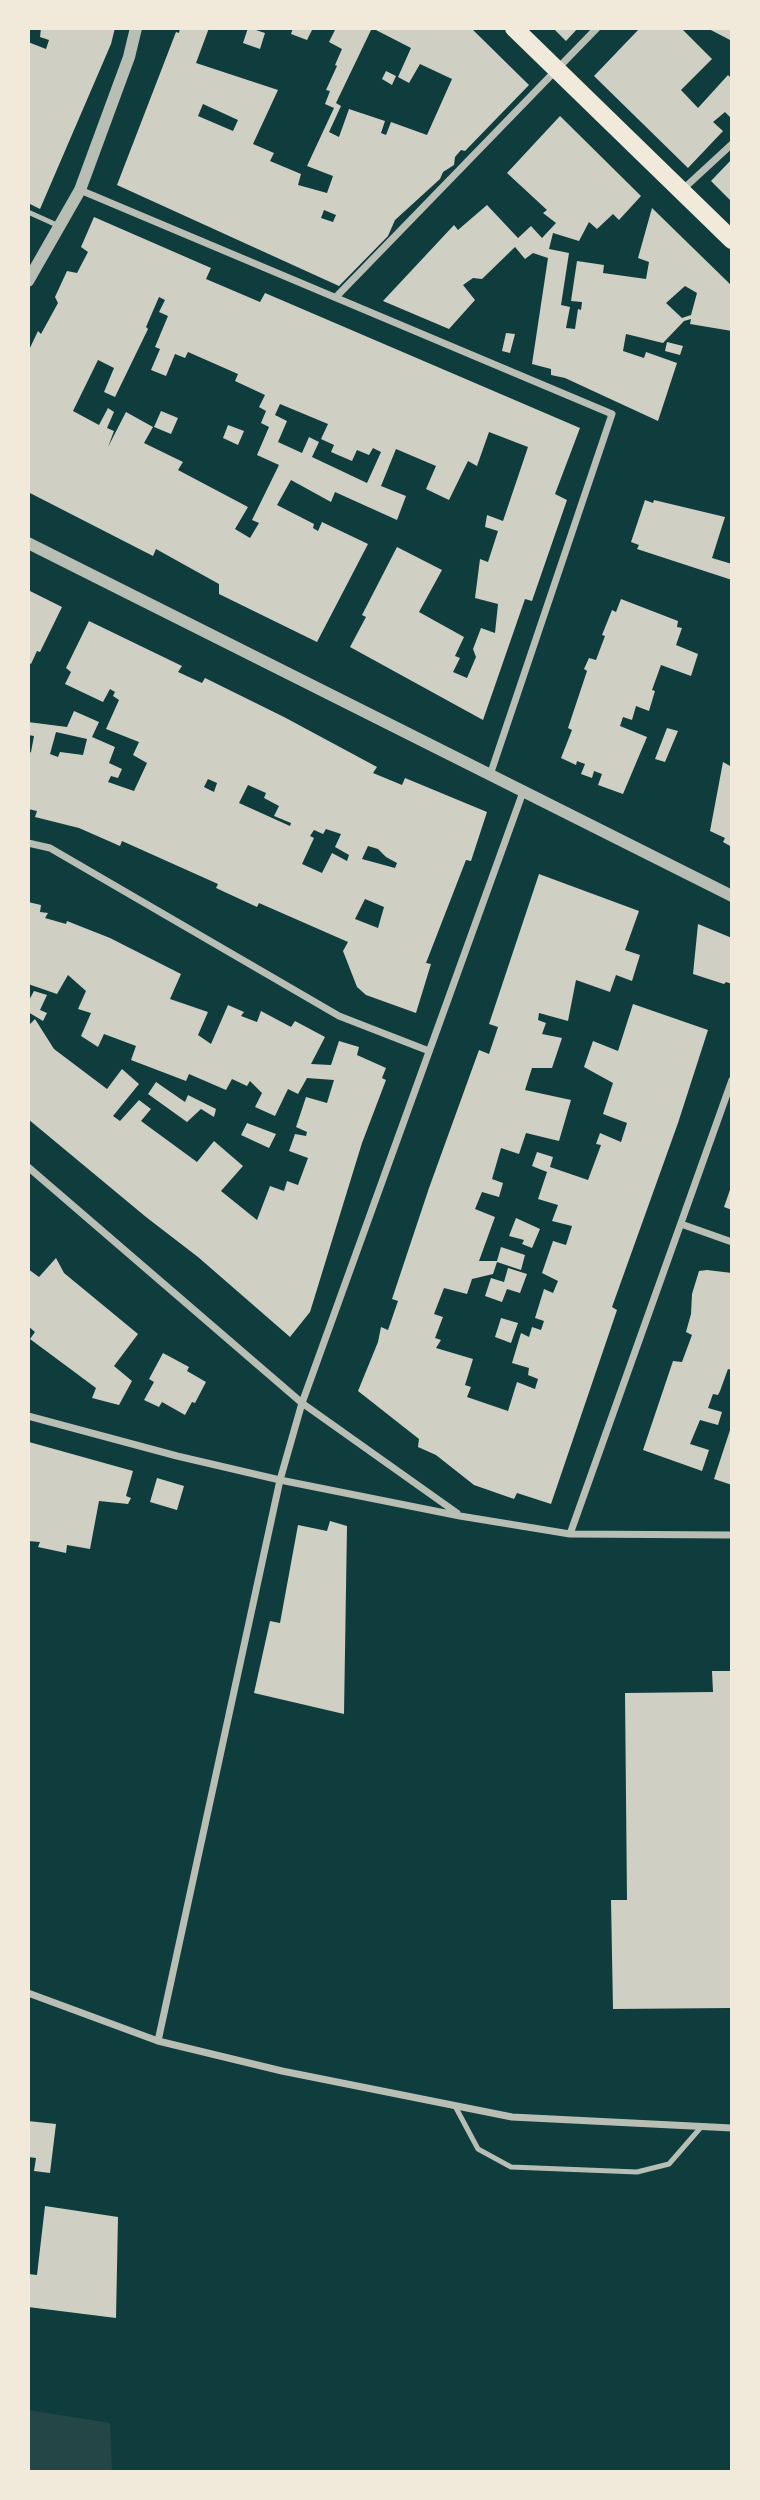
<!DOCTYPE html>
<html>
<head>
<meta charset="utf-8">
<style>
	body { margin:0 }
	#map { position:relative; width:760px; height:2500px; overflow:hidden; background:#0f3d3e; font-family:Commissioner,sans-serif }
	canvas { display:block }
	.frame { position:absolute; inset:0; border:30px solid #f1e9da; pointer-events:none }
</style>
</head>
<body>
<div id="map">
<canvas width="760" height="2500"></canvas>
<div class="frame"></div>
</div>
<script>
const g = document.querySelector('canvas').getContext('2d');
g.lineJoin = 'round';
function fillPath(path, color) {
  g.fillStyle = color;
  g.fill(path, 'evenodd');
}
function stroke(path, color, width, dash) {
  g.strokeStyle = color;
  g.lineWidth = width;
  g.lineCap = dash ? 'butt' : 'round';
  g.setLineDash(dash || []);
  g.stroke(path);
}
fillPath(new Path2D(`
	M28,2410L110,2423L112,2472H28Z`), '#244646');
fillPath(new Path2D(`
	M41,28H115L111,44L40,209L28,203V88L30,82L28,81V42L46,49L49,40L40,37Z
	M180,28H209L196,63L278,90L253,144L274,153L270,161L301,174L298,185L327,193L333,176L307,166L334,108L325,104L330,91L326,90L337,66L335,65L342,49L329,42L336,28H372L336,103L341,106L329,132L339,137L349,109L385,121L381,133L386,135L391,122L427,135L452,79L420,64L409,83L398,77L411,48L372,28H471L529,85L465,151L461,150L455,157L454,165L443,172L440,179L395,220L388,236L339,286L117,185L176,32L179,33ZM203,104L238,120L233,131L198,116ZM324,210L336,215L333,222L321,218Z
	M248,28H257L256,30L265,33L260,49L243,43Z
	M293,28H313L307,40L291,34Z
	M553,28H578L566,41Z
	M640,28H681L712,59L681,90L698,108L728,75L732,79V119L725,112L713,122L723,131L688,168L594,76Z
	M707,28H732V41Z
	M386,71L396,76L392,85L382,79Z
	M560,116L641,196L619,220L613,214L597,229L589,222L579,241L553,233L549,249L569,253L561,305L570,307L566,328L575,329L578,309L581,310L582,302L571,301L577,261L604,265L603,273L646,279L649,262L638,258L652,208L732,286V331L690,324L691,319L684,321L663,343L626,334L623,351L644,358L646,352L677,363L658,421L565,378L551,375V369L532,364L548,258L533,253L525,259L515,247L482,279L473,278L463,285L475,300L449,329L383,301L454,225L458,230L487,205L518,238L531,226L542,238L556,223L543,213L547,210L507,173ZM685,286L697,293L691,315L682,318L666,303Z
	M732,159V202L711,181Z
	M94,217L211,268L206,279L260,302L265,293L580,428L555,494L567,500L532,601L525,599L483,720L350,647L366,617L362,615L397,547L442,570L419,612L464,637L455,656L460,658L453,672L467,678L476,657L473,649L481,628L495,633L498,604L475,598L480,559L488,562L498,531L485,527L487,515L503,521L528,447L489,432L477,466L468,461L449,500L426,489L436,466L396,449L381,486L406,496L397,520L335,492L331,502L291,480L277,505L314,524L313,528L318,531L322,522L368,544L317,642L219,594V584L156,549L153,556L28,492V352L38,331L41,334L58,303L55,297L67,271L77,273L88,252L81,247ZM159,297L165,300L159,312L168,316L155,347L160,349L151,370L166,376L175,354L185,358L188,352L238,374L235,381L265,395L259,407L266,411L261,423L269,427L257,455L279,465L252,520L259,523L250,538L235,529L248,507L178,470L183,462L144,443L153,427L126,412L108,447L114,431L107,428L114,412L108,408L99,425L73,411L98,360L114,368L104,392L115,397L148,329L146,327ZM280,404L328,424L321,439L334,445L331,452L352,461L357,450L369,455L373,448L381,452L367,483L312,457L319,442L309,437L302,453L278,442L287,421L275,415Z
	M506,333L515,334L510,353L502,351Z
	M667,342L683,346L680,355L665,351Z
	M161,411L178,418L171,434L154,427Z
	M228,425L244,431L238,445L223,438Z
	M645,500L653,503L654,500L725,517L712,558L732,564V580L637,549L639,545L631,542Z
	M28,590L62,607L40,652L37,651L31,664L28,662Z
	M621,599L678,621L677,627L682,628L676,645L698,654L691,676L661,665L652,690L655,691L649,711L636,706L632,720L623,717L620,726L647,737L623,794L598,785L602,774L594,771L592,778L581,774L585,764L577,761L576,765L561,758L572,730L568,728L587,671L584,669L589,658L596,660L605,636L602,635L612,610L616,612Z
	M89,621L182,666L178,672L202,683L205,678L284,717L377,767L373,773L402,785L405,778L487,812L471,861L466,860L426,963L431,964L416,1013L366,995L357,987L343,951L348,942L259,903L257,907L216,888L218,884L122,841L120,846L79,828L35,817L37,811L28,809V754L31,752L34,736L28,735V722L67,727L74,711L99,722L92,737L115,747L109,763L122,769L118,778L111,776L108,782L134,791L147,763L133,755L139,742L106,729L119,700L113,696L115,692L110,689L103,702L65,684L71,672L66,668ZM56,732L87,739L83,755L60,752L58,757L50,754ZM208,779L217,783L214,792L204,787ZM248,785L266,793L264,798L279,806L274,816L291,823L290,826L239,803ZM326,829L341,834L335,847L349,855L347,861L332,853L322,873L302,864L314,838L310,836L314,830L323,834ZM368,846L378,849L386,857L397,863L395,868L362,859ZM365,899L384,907L378,928L355,919Z
	M667,728L678,731L665,762L655,759Z
	M723,762L732,767V847L723,842L725,838L710,831Z
	M539,874L639,911L625,950L640,955L632,981L616,975L610,992L576,980L568,1021L539,1013L538,1020L546,1023L542,1034L562,1038L552,1068H532L525,1090L571,1100L559,1141L526,1133L519,1154L501,1148L492,1179L503,1183L499,1197L482,1192L475,1209L495,1217L479,1261H497L501,1247L525,1255L521,1270L497,1262L493,1274L472,1279L467,1294L444,1288L434,1314L443,1317L435,1338L441,1340L436,1348L473,1359L465,1385L471,1387L467,1397L508,1411L517,1382L535,1389L538,1379L528,1375L529,1368L512,1363L521,1333L529,1337L532,1327L541,1330L544,1321L535,1318L544,1289L553,1293L558,1281L542,1273L553,1241L566,1245L572,1226L552,1221L558,1205L538,1199L547,1172L532,1166L537,1152L553,1157L550,1167L588,1180L601,1145L596,1144L600,1133L621,1142L627,1123L603,1114L613,1083L584,1067L593,1041L618,1051L633,1004L708,1030L678,1123L612,1307L617,1310L551,1504L517,1493L514,1499L474,1485L436,1455L418,1447L419,1439L358,1391L378,1342L381,1327L388,1330L398,1301L392,1299L429,1188L479,1050L489,1054L498,1027L489,1024Z
	M28,902L41,905L40,912L48,913L45,918L66,924L67,921L110,938L181,974L170,999L208,1012L198,1035L211,1044L228,1005L244,1012L241,1016L257,1022L261,1011L291,1027L295,1021L325,1037L311,1064L331,1065L339,1041L359,1047L357,1055L386,1068L382,1078L386,1080L362,1143L310,1312L290,1337L198,1257L146,1217L28,1119V1026L35,1019L54,1049L107,1089L122,1069L139,1084L113,1116L120,1121L139,1100L151,1109L141,1121L197,1162L214,1141L243,1166L221,1191L257,1220L270,1186L284,1191L287,1181L298,1185L308,1158L289,1151L295,1134L306,1136L307,1132L296,1127L306,1097L327,1103L334,1080L307,1078L298,1094L288,1089L275,1116L255,1107L262,1093L250,1081L247,1086L232,1079L226,1090L189,1074L186,1081L131,1060L136,1046L104,1034L98,1047L81,1036L91,1013L78,1009L86,991L68,975L57,994L28,984Z
	M698,924L732,938V984L726,982L724,984L693,974Z
	M34,991L47,995L40,1010L47,1013L43,1021L28,1012V1002Z
	M156,1082L185,1102L188,1095L216,1109L214,1117L201,1109L187,1122L148,1094Z
	M247,1123L276,1134L269,1148L241,1135Z
	M732,1184V1210L724,1207Z
	M516,1218L540,1229L532,1248L522,1244L524,1240L509,1236Z
	M56,1258L64,1273L138,1334L114,1366L132,1381L119,1405L92,1398L96,1388L30,1339L35,1332L28,1326V1269L39,1277Z
	M508,1268L527,1274L520,1293L507,1289L502,1302L485,1296L491,1278L504,1282Z
	M707,1270L732,1273V1370L728,1369L720,1391L718,1395L713,1394L708,1408L722,1412L718,1425L700,1420L690,1444L709,1450L702,1471L643,1450L673,1361L682,1362L692,1335L686,1332L691,1314L692,1294L699,1271Z
	M501,1318L518,1323L511,1343L495,1337Z
	M163,1353L189,1367L187,1371L206,1382L195,1403L192,1402L185,1415L162,1402L159,1407L144,1400L154,1382L149,1379Z
	M731,1427H732V1485L714,1479Z
	M29,1442L133,1471L126,1496L131,1498L128,1504L99,1501L90,1549L67,1545L66,1553L38,1547L40,1542L28,1541Z
	M157,1478L184,1486L177,1510L150,1502Z
	M330,1521L347,1526L344,1714L254,1693L270,1621L280,1623L298,1525L327,1531Z
	M712,1671H732V2008L613,2009L611,1900H627L625,1693L713,1692Z
	M28,2121L56,2124L50,2173L34,2171L36,2158L28,2157Z
	M45,2206L118,2217L116,2318L28,2307V2274L37,2275Z`), '#cfcfc3');
stroke(new Path2D(`
	M28,212L59,226
	M455,2106L478,2149L511,2167L637,2172L669,2164L702,2126`), '#b8beb3', 5);
stroke(new Path2D(`
	M80,190L612,414L490,775
	M681,191L732,144
	M336,297L597,28
	M28,843L50,848L339,1016L429,1051
	M28,1167L302,1403L457,1513
	M681,1224L732,1242
	M28,1416L177,1456L280,1480L460,1516L570,1534L732,1535
	M570,1534L732,1080
	M28,1993L158,2041L282,2071L512,2117L732,2128
	M158,2041L280,1480L302,1403L523,792`), '#b8beb3', 7);
stroke(new Path2D(`
	M28,281L80,190L129,57L136,28
	M28,543L732,896`), '#b8beb3', 12);
stroke(new Path2D(`
	M514,28L732,240`), '#f1e9da', 18);
</script>
</body>
</html>
